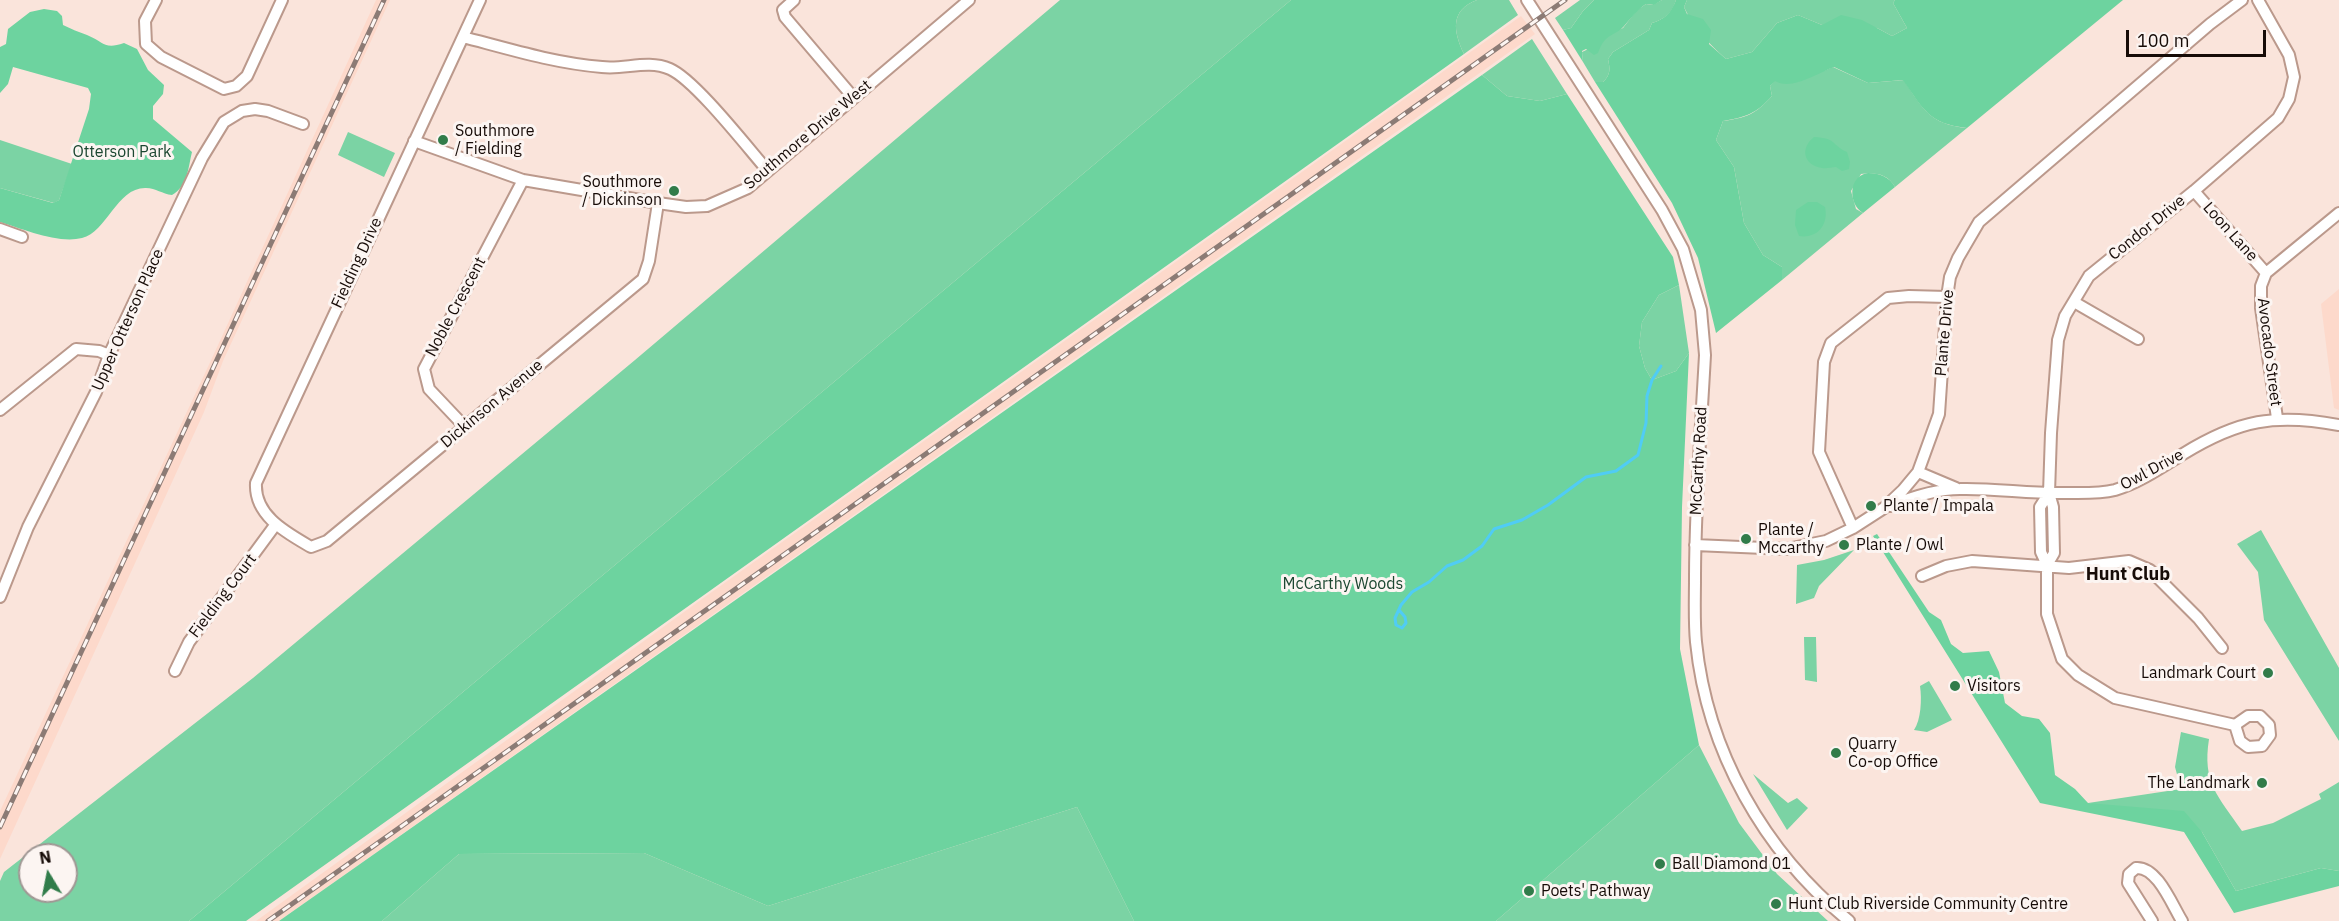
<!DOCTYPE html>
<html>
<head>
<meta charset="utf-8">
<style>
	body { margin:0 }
	#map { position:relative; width:2339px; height:921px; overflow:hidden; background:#fae4db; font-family:"IBM Plex Sans",sans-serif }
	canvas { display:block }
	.north { position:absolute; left:18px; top:843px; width:60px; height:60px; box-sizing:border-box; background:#fcf5f2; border:2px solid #a09794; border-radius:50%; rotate:350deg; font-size:16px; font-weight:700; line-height:24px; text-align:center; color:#160b07 }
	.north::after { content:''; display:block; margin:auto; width:21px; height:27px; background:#317c4a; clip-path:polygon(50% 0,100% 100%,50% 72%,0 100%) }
	.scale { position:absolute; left:2126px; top:30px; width:140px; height:27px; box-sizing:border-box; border:3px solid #160b07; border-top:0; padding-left:8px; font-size:18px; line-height:21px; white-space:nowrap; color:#160b07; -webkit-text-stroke:4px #fcf5f2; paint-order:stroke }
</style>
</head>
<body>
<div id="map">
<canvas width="2339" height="921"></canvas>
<div class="north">N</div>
<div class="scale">100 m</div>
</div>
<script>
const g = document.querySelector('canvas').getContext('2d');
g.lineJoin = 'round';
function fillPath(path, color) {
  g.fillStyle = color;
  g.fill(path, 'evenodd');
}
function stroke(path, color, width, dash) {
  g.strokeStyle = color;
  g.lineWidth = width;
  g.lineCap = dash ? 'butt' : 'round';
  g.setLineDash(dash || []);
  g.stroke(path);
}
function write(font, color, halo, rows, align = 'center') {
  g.font = font + ' "IBM Plex Sans",sans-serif';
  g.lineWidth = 6;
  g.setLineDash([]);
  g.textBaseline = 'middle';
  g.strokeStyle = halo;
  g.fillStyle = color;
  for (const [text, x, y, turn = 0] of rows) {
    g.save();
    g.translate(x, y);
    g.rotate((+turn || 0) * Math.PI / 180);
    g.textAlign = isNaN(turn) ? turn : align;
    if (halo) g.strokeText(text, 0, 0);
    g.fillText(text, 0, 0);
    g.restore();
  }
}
fillPath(new Path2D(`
	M376,0H390L223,361L204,412L0,859V811L213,356Z
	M1521,16L1535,34L279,921H256L702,599Z
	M2339,289V410L2334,408L2321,304Z`), '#fdd9cb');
fillPath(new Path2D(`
	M1060,0H1291L189,921H0V881L4,872L253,678L635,360ZM30,855H66V891H30Z
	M1477,0H1509L1518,15L1464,54C1453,31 1450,10 1477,0Z
	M1580,0H1594L1583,11L1571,28L1563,30L1555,18Z
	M1662,0H1676C1672,13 1665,19 1652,23L1649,30L1613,52L1608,59C1610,69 1611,74 1603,82H1595L1583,62L1582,52L1601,43L1609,34L1623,28L1636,11L1646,4L1653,5Z
	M1687,0H1895L1893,3L1907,28L1892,36L1877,28L1822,25L1798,15L1777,23L1752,52L1726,59C1710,45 1693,27 1684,7Z
	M1532,39L1567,94L1540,101L1507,96L1482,75Z
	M1833,67L1868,83L1904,80C1923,110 1930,124 1967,128L1895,187C1888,174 1874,172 1861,174L1851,191L1856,209L1863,213L1782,280V267L1763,255L1744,223L1734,167L1716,140L1723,121C1746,118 1756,114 1772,96L1770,86L1775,80L1797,82Z
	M348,132L395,153L384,177L338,155Z
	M0,140L72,164L59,200L54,203L0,188Z
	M1679,285L1689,353L1676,371L1652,380L1645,368L1639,346L1642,322L1659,295Z
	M2261,530L2339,668V741L2264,620L2258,572L2237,544Z
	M1854,550L1819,586L1814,598L1796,604L1797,565L1824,560Z
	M1804,637H1816L1817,682L1805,680Z
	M1929,681L1952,720L1927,732L1914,730C1921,720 1922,699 1920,686Z
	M2181,732L2209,739C2202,783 2218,796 2242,831L2273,823L2321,799L2319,794L2339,782V871L2321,868L2236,891L2202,832L2088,803L2181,789L2175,767Z
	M1699,745L1739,823L1777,874L1828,921H1496Z
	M1753,774L1788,803L1797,798L1808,808L1787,830Z
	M1077,807L1134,921H382L459,854L644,853L768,906Z`), '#7bd3a4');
fillPath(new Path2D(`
	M1291,0H1477C1450,10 1453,31 1464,54L246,921H189Z
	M1594,0H1662L1654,5L1646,4C1637,10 1632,17 1625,25C1614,38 1606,31 1598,53L1594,55L1586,49L1582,51L1583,62L1563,30L1571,28L1583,11Z
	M1676,0H1687L1684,7L1687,14L1703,19L1711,30L1709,44L1726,59L1752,52L1777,23L1798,15L1822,25L1841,15L1862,20L1892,36L1907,28L1893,3L1895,0H2123L1967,128C1929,124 1923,109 1903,80L1868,83L1834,67C1818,73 1791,91 1775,81L1770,86L1772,96C1756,114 1746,117 1723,121L1716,140L1734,167L1744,223L1763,255L1782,267V280L1716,333L1698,258L1672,203L1595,82H1603C1611,74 1610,69 1608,59L1613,52L1649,30L1652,23C1665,19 1671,13 1676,0Z
	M44,9L57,11L62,16L63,25C71,29 79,32 87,35C104,42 104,50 124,43L137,49L148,70L164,85L163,94L153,106V119L192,152C188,168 188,186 172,195C162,194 156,188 146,188C117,187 107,232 82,238C58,244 23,229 0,222V188L53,203L59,200L89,109L91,94L88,88L13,67L8,84L0,93V47L6,44L8,29L30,12Z
	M1482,75L1507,96L1540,101L1567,94L1673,257L1679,285L1659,295L1642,322L1639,346L1645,368L1652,380L1676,371L1689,353L1682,507L1680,649L1699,745L1496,921H1134L1077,807L768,906L644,853L459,854L382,921H279Z
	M1814,137C1837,138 1831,145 1847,152L1850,162L1849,169L1842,171L1836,167C1832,167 1826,169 1822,168C1803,165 1800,148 1814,137Z
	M1868,173C1879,173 1890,177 1895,187L1863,213C1848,204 1848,176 1868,173Z
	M1808,202H1817L1825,207C1829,225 1817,239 1799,236L1795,225L1796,210Z
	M1877,534L1929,612L1941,620L1951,644L1963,653L1989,651L1999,672L2005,703L2022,716L2039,719L2050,733L2055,775L2075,789L2088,803L2184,811L2202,832L2236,891L2321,868L2339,871V886L2234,913L2184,832L2040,803L1873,536Z`), '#6dd39f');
stroke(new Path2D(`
	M1399,610L1405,617L1406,623L1402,628L1396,625L1395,618L1401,605L1412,592L1429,582L1447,566L1463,560L1482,546L1494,529L1522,520L1548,505L1586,477L1616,471L1638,455L1646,423L1647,396L1652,380L1661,366`), '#50ccf5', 3);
const minor = new Path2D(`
	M156,0L145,21L146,44L161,57L224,89L236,86L247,76L282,0
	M480,0L256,483C254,516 287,533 311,547L327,541L643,279L649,261L658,203
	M794,0L783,10L785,17L853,97
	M1527,0L1662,210L1683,249L1701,310L1705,355C1701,429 1695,504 1695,578C1695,599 1694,621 1696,642C1707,751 1764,852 1849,921
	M463,37C509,49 554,63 602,67C625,70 647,59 670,69C695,80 747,147 768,171
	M414,141L523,180L658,203L686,207L707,206L748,188L969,0
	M2194,191L2266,273
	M0,229L22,237
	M2074,302L2138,339
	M0,410L76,349L99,351L109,355
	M2277,418L2261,308V286L2266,273L2339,213
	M465,427L429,389L424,369L523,180
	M1918,472L1956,488
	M2049,493L2040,507L2041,552L2047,565V614L2062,659L2078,675L2115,698L2235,725
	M1890,506C1912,497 1936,489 1960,489C1995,488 2030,494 2065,493C2081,493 2099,494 2115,490C2139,483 2162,467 2183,454C2238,420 2275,413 2339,425
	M1853,528L1819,452L1824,362L1831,343L1888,298L1909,296L1947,297
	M1695,545L1787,549L1826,541L1853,528L1884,508L1903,490L1918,472L1939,414L1947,297L1950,277L1958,258L1979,222L2210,24L2242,0
	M2047,565L2054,553L2053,507L2049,493L2051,433L2058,340L2065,316L2089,276L2194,191L2278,118L2289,99L2294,77L2289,55L2258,0
	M1922,576L1946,566L1972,561L2069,568L2129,561L2150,570L2198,618L2222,648
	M0,597L28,527L96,392L109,355L202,158L224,122L242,111L255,109L268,111L303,124
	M175,671L189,642L276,524
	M2248,716H2260L2269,725L2270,735L2262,746L2248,747L2240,741L2235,725Z
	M2152,921L2128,883L2129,874L2136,868C2157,866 2172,905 2182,921`);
stroke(minor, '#bb998c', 14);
stroke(minor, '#fff', 10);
const rail = new Path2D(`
	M0,827L384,0
	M268,921L1565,0`);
stroke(rail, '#8c7b75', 5);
stroke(rail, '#fcf5f2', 3, [9]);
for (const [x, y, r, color] of [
	[443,140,6,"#317c4a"],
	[674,191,6,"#317c4a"],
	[1871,506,6,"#317c4a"],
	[1746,539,6,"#317c4a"],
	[1844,545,6,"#317c4a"],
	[2268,673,6,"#317c4a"],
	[1955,686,6,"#317c4a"],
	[1836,753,6,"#317c4a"],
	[2262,783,6,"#317c4a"],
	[1660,864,6,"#317c4a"],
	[1529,891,6,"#317c4a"],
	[1776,904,6,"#317c4a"]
]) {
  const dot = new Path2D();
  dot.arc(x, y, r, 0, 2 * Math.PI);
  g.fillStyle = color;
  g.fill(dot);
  stroke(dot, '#fcf5f2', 2);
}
write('16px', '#160b07', '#fcf5f2', [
	["Southmore",455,131],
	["/ Fielding",455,149],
	["Southmore",662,182,"right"],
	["/ Dickinson",662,200,"right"],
	["Plante / Impala",1883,506],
	["Plante /",1758,530],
	["Mccarthy",1758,548],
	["Plante / Owl",1856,545],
	["Landmark Court",2256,673,"right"],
	["Visitors",1967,686],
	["Quarry",1848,744],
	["Co-op Office",1848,762],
	["The Landmark",2250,783,"right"],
	["Ball Diamond 01",1672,864],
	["Poets' Pathway",1541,891],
	["Hunt Club Riverside Community Centre",1788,904]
], 'left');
write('16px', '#160b07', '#fcf5f2', [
	["Southmore Drive West",808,135,-40],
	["Condor Drive",2147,228,-39],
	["Loon Lane",2230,232,48],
	["Fielding Drive",357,263,-65],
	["Noble Crescent",456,307,-62],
	["Upper Otterson Place",128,320,-66],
	["Plante Drive",1945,333,-85],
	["Avocado Street",2269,352,83],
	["Dickinson Avenue",492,404,-40],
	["McCarthy Road",1699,461,-87],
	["Owl Drive",2152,470,-28],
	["Fielding Court",223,596,-53]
]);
write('16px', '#1c4731', '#fcf5f2', [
	["Otterson Park",122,152],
	["McCarthy Woods",1343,584]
]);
write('bold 18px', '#160b07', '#fcf5f2', [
	["Hunt Club",2128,575]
]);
</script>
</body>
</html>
